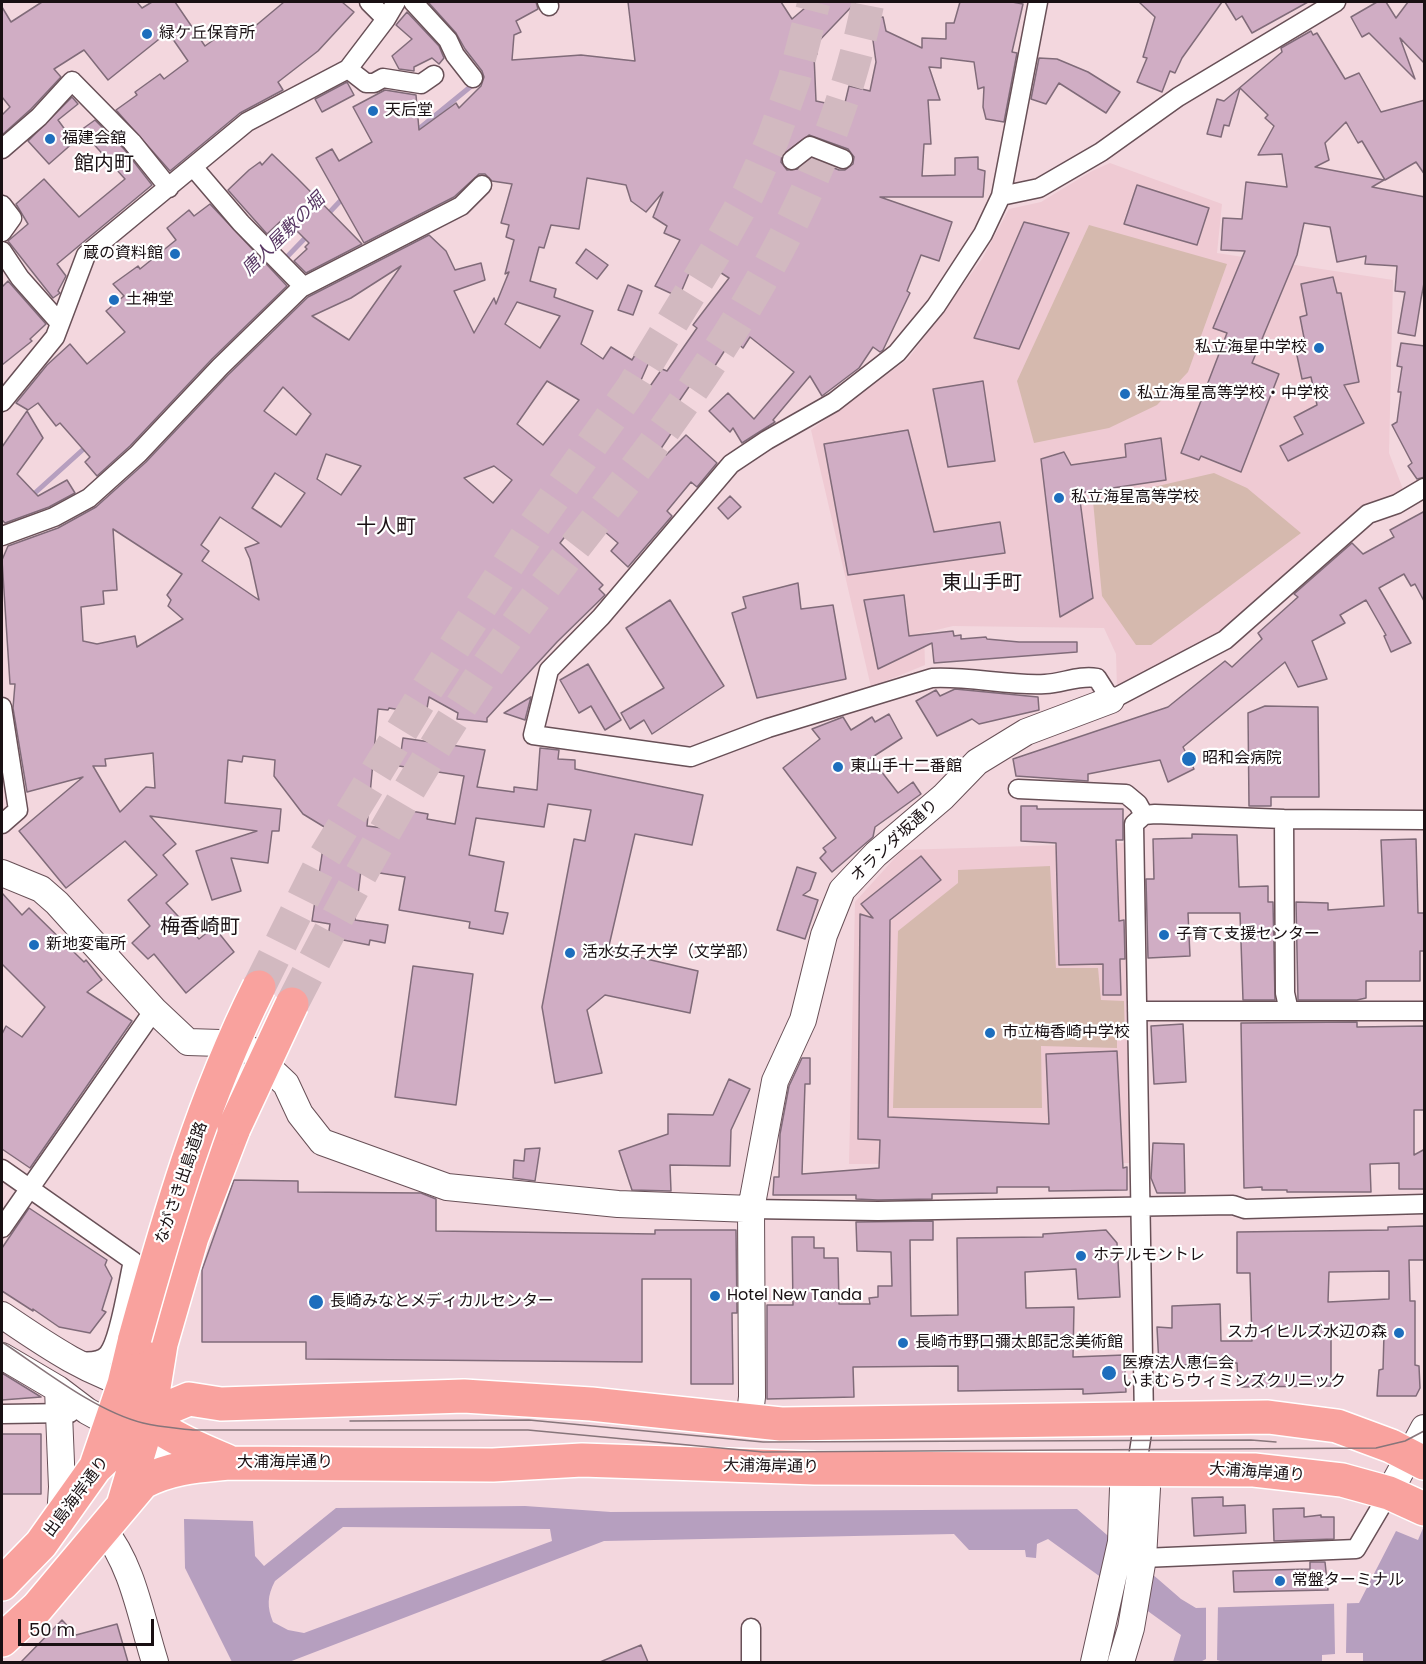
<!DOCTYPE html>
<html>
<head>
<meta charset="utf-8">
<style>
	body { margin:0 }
	#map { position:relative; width:1426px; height:1664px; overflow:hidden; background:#f3d7de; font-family:Poppins,sans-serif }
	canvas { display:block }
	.frame { position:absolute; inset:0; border:3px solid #191013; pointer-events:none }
	.scale { position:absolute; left:18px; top:1619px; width:136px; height:27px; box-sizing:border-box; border:3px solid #191013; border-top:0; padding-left:8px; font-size:18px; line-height:21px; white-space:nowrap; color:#191013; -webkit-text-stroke:4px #fff; paint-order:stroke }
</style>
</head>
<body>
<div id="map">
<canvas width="1426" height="1664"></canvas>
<div class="frame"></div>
<div class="scale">50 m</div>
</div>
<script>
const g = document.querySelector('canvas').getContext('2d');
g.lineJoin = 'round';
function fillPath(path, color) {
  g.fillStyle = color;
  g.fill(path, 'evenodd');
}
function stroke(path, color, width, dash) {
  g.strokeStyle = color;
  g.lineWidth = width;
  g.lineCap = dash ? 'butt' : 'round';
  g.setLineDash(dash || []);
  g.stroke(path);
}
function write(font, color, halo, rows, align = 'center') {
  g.font = font + ' Poppins,"Noto Sans JP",sans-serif';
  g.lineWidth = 4.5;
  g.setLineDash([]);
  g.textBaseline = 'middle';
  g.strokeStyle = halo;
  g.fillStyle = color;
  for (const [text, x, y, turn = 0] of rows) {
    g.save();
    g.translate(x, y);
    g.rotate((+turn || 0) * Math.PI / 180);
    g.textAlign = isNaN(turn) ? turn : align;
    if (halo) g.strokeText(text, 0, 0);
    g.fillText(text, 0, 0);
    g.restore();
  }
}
fillPath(new Path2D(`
	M1110,163L1222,204L1217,253L1393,280L1389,453L1403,489L1356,517L1221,635L1117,689L1116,654L1104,628L953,626L924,633L925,665L871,687L811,430L908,359L982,259L1009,209L1041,202L1092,171Z
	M1124,843L1129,1163L849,1164L855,902L902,850Z`), '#efcad3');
fillPath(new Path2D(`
	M1089,225L1227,264L1188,372L1157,405L1109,428L1034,443L1017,381Z
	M1214,473L1247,488L1301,533L1151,645H1136L1102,596L1093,501Z
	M1050,866L1056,968H1098L1101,1000L1124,1001L1125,1038H1117V1048L1041,1046L1042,1108H893L898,931L958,883V870Z`), '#d5b9ae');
fillPath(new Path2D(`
	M525,1506L611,1512L1077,1509L1181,1599L1196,1608L1359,1603L1396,1531L1418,1540L1424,1526V1662H1173L1181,1635L1048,1539L1037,1544L1036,1558L1026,1557L1025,1550H969L954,1534L604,1541L289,1662H232L185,1568L184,1519L253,1521L255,1556L264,1566L336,1508ZM343,1527L550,1529L552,1541L304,1633L288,1630L273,1622C267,1607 267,1596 275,1581Z`), '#b69fbf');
fillPath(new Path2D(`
	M1334,1601H1347L1346,1653H1363V1662H1322V1655L1335,1654Z
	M1206,1604H1218L1217,1660L1224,1662H1200L1206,1659Z`), '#f3d7de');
stroke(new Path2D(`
	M415,132L475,83
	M326,216L344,197
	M282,262L309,234
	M36,492L88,445`), '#b69fbf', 5);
const building = new Path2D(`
	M42,2H137L142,8L152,2H175L205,46L233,26L241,38L284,2H342L354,12L318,51L278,82L283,90L240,113L170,171L116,110L137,95L135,92L160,74L164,79L188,61L168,32L108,80L84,50L54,69L61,77L31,109L2,135V115L10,107L2,97V7L11,22Z
	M428,2H536L538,9L516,21L521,32L514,35L512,60L581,55L635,61L628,2H781L792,19L812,2H856L815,45L817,54L814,55L816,101L844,107L849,86L870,91L876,62L870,19L883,17L886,31L922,48V38L946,39V23H954L960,2H1012L1023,4L1012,52L1017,53L1004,122L986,119L983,107L984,87L978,89L974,62L941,58V68L929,67L940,100H928L931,144H924L922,176L955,175V158L978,157V169L985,171L983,197H880L952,222L939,261L921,255L907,291L910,293L883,350L880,352L873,347L859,368L822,396L810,376L773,420L775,422L742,443L733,428L730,432L709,411L728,393L754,419L794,372L750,337L743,348L732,339L704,383L697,375L669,416L678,423L660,450L666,455L686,435L717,463L697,487L691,482L667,511L672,516L628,567L611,551L618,543L583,513L560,543L603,585L599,589L605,595L557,642L487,718V722L457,719L458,713L429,697L426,714L389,708L388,710L378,709L367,826L391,829L394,808L428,814L427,819L455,824L464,776L399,766L403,738L485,750L477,787L514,792V787L537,790L540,748L559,750L558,759L575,760V769L703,795L692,845L635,834L608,950L698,971L690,1013L605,995L587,1010L602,1073L555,1083L542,1007L574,839L585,841L591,810L548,804L544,827L476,818L469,855L504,862L495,911L508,913L503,934L469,928L470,922L399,910L405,877L361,870L355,920L388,925L385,943L370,940L369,945L328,937L330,924L312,921L326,828L303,814L274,776L275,760L243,756L242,762L228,760L225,803L281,809L279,831H272L268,863L231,858L241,891L212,900L196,851L257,831L150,816L176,844L163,855L188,884L166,903L199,939L214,927L234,952L186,993L154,954L148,959L132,943L150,926L128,900L157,875L125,841L66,888L19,831L83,777L27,792L13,708L15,684H10L2,560L8,546L58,528L96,507L146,462L228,375L308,297L429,235L446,251L455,270L481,263L485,280L454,291L474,333L494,298L496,304L509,272L505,274L514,240L506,237L509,225L501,223L512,184L492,181L485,174H479L454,197L364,243L316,158L332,149L339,161L372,142L353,107L385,90L416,95L419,130L456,103L459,108L481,86L484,77L482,71L465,49L456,33ZM809,135L848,149L854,157L853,164L845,170H839L812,159L798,169L787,170L781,162L782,155ZM587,178L626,185L631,201L646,212L663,192L653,217L667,226L664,233L680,240L655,286L679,297L690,271L693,273L701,260L729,278L693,325L697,328L667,371L662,369L646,392L638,387L649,362L635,355L632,360L611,347L603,359L581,344L593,311L554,297L556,289L530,281L539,247L544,248L551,225L579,229ZM401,266L349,340L312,316L351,298ZM517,302L560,316L540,348L505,324ZM547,381L579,400L543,445L517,424ZM283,387L311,414L296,435L264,411ZM326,454L361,466L341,495L317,479ZM494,466L512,480L493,503L464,478ZM275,473L305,493L281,527L252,508ZM220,517L259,543L245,548L250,559L259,600L202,561L209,551L201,545ZM113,529L182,574L167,595L171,600L168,606L183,619L137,647L135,636L97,644L83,641L81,607L104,604L103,591L117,590ZM153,753L155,788L146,787L120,812L93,766H106L105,759Z
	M1139,2H1222L1182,58L1175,73L1170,71L1162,92L1137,82L1147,58L1143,57L1155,17Z
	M1225,2H1308L1252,33L1242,16L1236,20Z
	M1377,2H1386L1396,18L1408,2H1425V64L1400,38L1415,79L1369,33L1362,37L1351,17Z
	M407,12L439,46L444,58L439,64L432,58L414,67V71L399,69L392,56L412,39L396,25Z
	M1311,31L1313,35L1317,33L1345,79L1359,73L1381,112L1425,100V175L1416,162L1385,180L1362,141L1358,143L1346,122L1325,143L1329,160L1315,167L1384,180L1372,187L1425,197V278L1421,299L1415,336L1398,333L1405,292L1395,291L1397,266L1365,264L1366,256L1337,262L1330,227L1304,223L1297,255L1252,363L1279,374L1241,472L1201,456L1199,460L1181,453L1227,333L1213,328L1245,251L1221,250L1223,218L1242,219L1246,182L1287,187L1282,154L1258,155L1274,126L1265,118L1268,115L1240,88L1229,126L1224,125L1221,137L1207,134L1217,99L1224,101L1282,52L1281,48Z
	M1039,58L1057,59L1088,72L1120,92L1106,113L1059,83L1046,104L1031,99Z
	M347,82L354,95L322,112L315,99Z
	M72,97L78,104L58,120L74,142L49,164L28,141Z
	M95,120L124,149L152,185L57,264L66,276L58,291L60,293L53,298L8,241L28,224L16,204L44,179L79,217L125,179L81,130Z
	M272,154L298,179L362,244L306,273L294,261L307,249L305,247L309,243L284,218L267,234L228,190L249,170L260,162L262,165Z
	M1137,185L1209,208L1197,245L1124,224Z
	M210,204L287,286L212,359L130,446L97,476L85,462L90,457L60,423L56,426L38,403L28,410L16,403L47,365L70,344L87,364L125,332L106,311L124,296L113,284L138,266L140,269L176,240L167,228L189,210L194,216Z
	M1024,222L1069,233L1019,349L974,338Z
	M586,249L608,265L597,279L576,263Z
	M1333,277L1337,293H1341L1359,382L1344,385L1364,423L1288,461L1280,446L1303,434L1294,417L1317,405L1311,377L1302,379L1296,351L1306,348L1300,317L1307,315L1301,284Z
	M8,281L46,324L30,339L32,341L2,365V287Z
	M628,285L642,291L633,315L618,310Z
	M1401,343L1425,346V477L1417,479L1408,466L1412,463L1392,425L1397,422L1401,392H1398L1402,367L1397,366Z
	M983,381L995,461L948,467L933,389Z
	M27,411L43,438L17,474L38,496L67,480L75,493L49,507L5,523L2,520V447Z
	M908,430L934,532L1000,522L1005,553L848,575L824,444Z
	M1161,438L1166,480L1079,493L1093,598L1060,617L1041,459L1064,452L1071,465L1126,457L1125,444Z
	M730,496L741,507L728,519L718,508Z
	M1425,511V603L1415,584L1411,586L1404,574L1379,588L1411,643L1391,652L1384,636L1386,635L1366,600L1340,615L1345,623L1312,641L1327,679L1298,687L1285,662L1183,747L1194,769L1168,782L1160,760L1088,774V781L1016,776L1013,759L1168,707L1225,661L1232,667L1262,639L1258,633L1298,597L1294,594L1352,543L1363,554L1394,537L1390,530Z
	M798,583L801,609L833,605L846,679L757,698L732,613L746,608L743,597Z
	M904,595L909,636L953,631L954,636L961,635V639L986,637L987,639L1019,642H1077V652L934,663L932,643L878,669L864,600Z
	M670,600L724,686L652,734L644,720L630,729L621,713L664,688L626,628Z
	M588,664L621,720L605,730L591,706L579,713L560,680Z
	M955,689L1038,697L1039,710L979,724L972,719L937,736L916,701L936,690L940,696Z
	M531,697L525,720L504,713Z
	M1265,706L1318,707L1319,797H1271V806H1249L1248,713Z
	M889,714L902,738L871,758L898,793L913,782L921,794L875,827L873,837L832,872L820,858L826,852L823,848L836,838L783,768L820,739L812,729L843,717L851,730L872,717L875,722Z
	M1021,806H1037V809H1123V840H1116L1119,921L1124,920L1125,959H1120V963L1121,995H1103V964L1059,965L1056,843L1021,841Z
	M1192,834L1237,835L1239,887L1268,886V902H1273L1275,1000H1243L1240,913H1188L1190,956L1148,958L1146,879H1154L1153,839L1192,838Z
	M1416,839L1418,913H1425V951H1420V981H1366V998L1357,1000H1298L1296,902L1328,903V910L1384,906L1381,840Z
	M921,856L941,880L890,920L888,1117L1049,1124L1046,1054L1117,1051L1123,1168L1127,1167V1190L1049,1191V1187H997V1193L932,1194V1199L878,1200L856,1199V1195H773L774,1177H779L780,1134L789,1086L802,1058H810V1084H805L802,1174L879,1168L880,1140L858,1139L860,914L873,918L861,904Z
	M797,867L816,873L810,890L803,895L818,900L805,939L777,930Z
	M2,893L22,915L29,908L84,962L86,960L102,980L87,992L132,1021L30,1168L2,1149V1034L6,1026L22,1037L45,1007L2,964Z
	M413,966L473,974L456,1105L395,1097Z
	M1357,1022V1027L1425,1026V1110H1414V1155L1425,1149V1189H1399V1163L1370,1164L1371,1192H1287V1190H1262V1187L1244,1188L1241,1023Z
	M1183,1024L1186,1082L1154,1084L1151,1026Z
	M729,1079L750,1089L731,1130L730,1166L670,1165L671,1191L632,1190L619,1151L668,1134V1114L713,1115Z
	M1153,1143L1184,1144L1185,1193H1157L1151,1178Z
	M540,1148L535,1181L513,1178L514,1160L524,1161L525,1149Z
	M234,1180L298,1181V1192L421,1193L436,1199V1231L655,1234V1230H736L737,1313H732L733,1384H691V1279H642V1362L306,1359V1342H202V1270Z
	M29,1208L107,1260L105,1265L112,1278L102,1310L106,1312L90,1333L59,1327L33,1309V1311L2,1291V1248Z
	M933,1221V1240H910L911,1316L958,1315L957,1238L1043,1237V1234L1106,1230L1117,1243L1120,1297L1078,1299L1076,1269L1025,1272L1026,1308L1074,1307L1073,1357L1124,1355L1126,1392L1083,1394V1389L958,1391V1366L853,1367L854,1397L767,1399V1305H793L792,1237H814V1248H824V1258H838L839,1304H870L869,1298L878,1297V1286H892L891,1252L857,1251L856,1222Z
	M1425,1226V1260H1409L1410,1301H1415V1365L1419,1366L1420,1388L1416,1396H1377L1379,1370L1383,1369L1384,1334L1331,1336V1386L1238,1387L1237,1363L1159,1366L1157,1327L1172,1328V1306L1220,1304L1221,1341H1252L1250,1273H1237V1232L1388,1230V1227ZM1389,1271V1299L1328,1302L1329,1272Z
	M2,1373L41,1397L2,1400Z
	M2,1434H41V1494H2Z
	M1223,1497V1506L1245,1505L1246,1533L1194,1536L1192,1498Z
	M1304,1508V1517L1321,1515V1517H1334V1539L1274,1541L1273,1509Z
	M1310,1562H1325L1328,1590L1234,1592L1233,1571L1310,1569Z
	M62,1620L76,1635L117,1624L128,1662H21Z
	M641,1645L648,1662H600Z`);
fillPath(building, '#d0adc4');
stroke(building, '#806b79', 1.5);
stroke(new Path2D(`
	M259,987L321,863L427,689L526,537L632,388L717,249L748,194L772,141L794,80L814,2
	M292,1004C357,877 426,753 508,636C561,561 621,491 674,416C763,291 839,154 868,2`), '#d2b9c0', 33, [33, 16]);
const street = new Path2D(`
	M369,2L386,19
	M413,2L448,40L455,55L473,78
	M547,2L549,6
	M1038,2L1001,196L983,234L936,306L897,353L834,402L767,440L731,464L601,617L549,670L533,735L691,757L768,728L932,678C970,676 1008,686 1045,684C1063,683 1079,675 1097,678L1111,700L1225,640L1368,514L1397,504L1424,488
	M348,69L366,83H374L383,78L421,84L434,75
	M2,149L39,117L72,81L132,142L169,188
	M792,160L810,146L843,159
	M1001,196L1039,188L1101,152L1178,97L1336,2
	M2,205L12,218L2,232
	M2,251L20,278L59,322
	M301,288L461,206L482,185
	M2,402L55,337L86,255L247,122L348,69L386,19L396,2
	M2,536L54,517L89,498L138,454L220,367L303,286L241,223L194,168
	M2,707L18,810L2,824
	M1018,789L1126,794L1138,804L1144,815
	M1284,819L1285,993L1289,1011
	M1137,1011H1424
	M2,1169L133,1261C128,1282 120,1340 108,1354C101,1363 87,1362 77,1361
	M751,1209L878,1211L1233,1205L1245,1209L1424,1204
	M2,1228L154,1010
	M2,1414L70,1413
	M1136,1471L1144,1420L1134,824L1144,815L1155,814L1284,819L1424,820
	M1143,1558L1356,1549L1389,1493
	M751,1628V1662`);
const secondary = new Path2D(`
	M2,873L41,889L57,903L154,1010L188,1042L220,1043L250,1050L286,1084L300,1114L322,1142L447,1187L618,1204L751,1209
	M2,1315C46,1345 89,1375 141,1388
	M2,1356L58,1389L87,1411L129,1434L163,1449L194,1455
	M58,1389L62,1487L60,1519
	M749,1422L752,1397L751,1209L775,1081L803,1020L824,935L842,890L876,854L943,797L977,762L1026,732L1111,700
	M1389,1493L1424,1428
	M103,1529C133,1565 141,1618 155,1662
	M1094,1662L1121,1542L1123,1488L1136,1471L1147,1488L1143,1558L1131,1628L1121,1662`);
const highway = new Path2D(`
	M124,1384C142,1428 187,1444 227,1461
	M97,1463L124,1384L135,1338
	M124,1502L149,1418L161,1344L192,1237L234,1128
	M2,1584L41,1544L95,1468L138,1427L165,1409L189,1399L221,1404L464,1396L591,1404L781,1424L1268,1417L1337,1426L1391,1446L1424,1463
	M2,1640L37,1608L143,1482C172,1467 198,1466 230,1463L493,1465L582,1460L815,1468L1254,1470L1342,1480L1389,1493L1424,1509`);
stroke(street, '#685057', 21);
stroke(secondary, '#685057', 28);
stroke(highway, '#fff', 36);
stroke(street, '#fff', 18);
stroke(secondary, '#fff', 26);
stroke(highway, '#f9a29e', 33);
stroke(new Path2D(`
	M2,1342C43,1369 95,1411 143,1423C159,1427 176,1428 193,1430H528L763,1452L1376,1448L1405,1441L1424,1431
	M350,1421L529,1420L763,1442L1251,1440L1276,1442`), '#87757a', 1.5);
const highwayBridge = new Path2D(`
	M234,1128L292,1004
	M135,1338C168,1219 203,1099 259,987`);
stroke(highwayBridge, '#fff', 36, []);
stroke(highwayBridge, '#f9a29e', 33);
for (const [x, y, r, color] of [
	[147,34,6,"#1d6ebd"],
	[373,111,6,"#1d6ebd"],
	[50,139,6,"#1d6ebd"],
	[175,254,6,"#1d6ebd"],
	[114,300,6,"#1d6ebd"],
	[1319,348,6,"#1d6ebd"],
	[1125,394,6,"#1d6ebd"],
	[1059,498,6,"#1d6ebd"],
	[1189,759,8,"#1d6ebd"],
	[838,767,6,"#1d6ebd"],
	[1164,935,6,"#1d6ebd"],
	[34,945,6,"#1d6ebd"],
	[570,953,6,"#1d6ebd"],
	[990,1033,6,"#1d6ebd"],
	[1081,1256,6,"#1d6ebd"],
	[715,1296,6,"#1d6ebd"],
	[316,1302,8,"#1d6ebd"],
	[1399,1333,6,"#1d6ebd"],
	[903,1343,6,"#1d6ebd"],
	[1109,1373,8,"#1d6ebd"],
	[1280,1581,6,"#1d6ebd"]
]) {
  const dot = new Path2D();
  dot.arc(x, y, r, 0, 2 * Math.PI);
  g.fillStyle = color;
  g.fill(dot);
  stroke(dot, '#fff', 2);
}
write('16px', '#191013', '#fff', [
	["緑ケ丘保育所",159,34],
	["天后堂",385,111],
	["福建会舘",62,139],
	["蔵の資料館",163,254,"right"],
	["土神堂",126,300],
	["私立海星中学校",1307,348,"right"],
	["私立海星高等学校・中学校",1137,394],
	["私立海星高等学校",1071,498],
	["昭和会病院",1202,759],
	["東山手十二番館",850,767],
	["子育て支援センター",1176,935],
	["新地変電所",46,945],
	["活水女子大学（文学部）",582,953],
	["市立梅香崎中学校",1002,1033],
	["ホテルモントレ",1093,1256],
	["Hotel New Tanda",727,1296],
	["長崎みなとメディカルセンター",330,1302],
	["スカイヒルズ水辺の森",1387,1333,"right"],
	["長崎市野口彌太郎記念美術館",915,1343],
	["医療法人恵仁会",1122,1364],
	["いまむらウィミンズクリニック",1122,1382],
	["常盤ターミナル",1292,1581]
], 'left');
write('16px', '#191013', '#fff', [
	["オランダ坂通り",895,841,-43],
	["ながさき出島道路",182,1183,-71],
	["大浦海岸通り",285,1463],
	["大浦海岸通り",771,1467,1],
	["大浦海岸通り",1257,1473,4],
	["出島海岸通り",77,1497,-53]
]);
write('italic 18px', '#593864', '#fff', [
	["唐人屋敷の堀",284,235,-45]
]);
write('20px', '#191013', '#fff', [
	["館内町",104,165],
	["十人町",386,528],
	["東山手町",982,584],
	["梅香崎町",200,928]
]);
</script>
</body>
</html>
